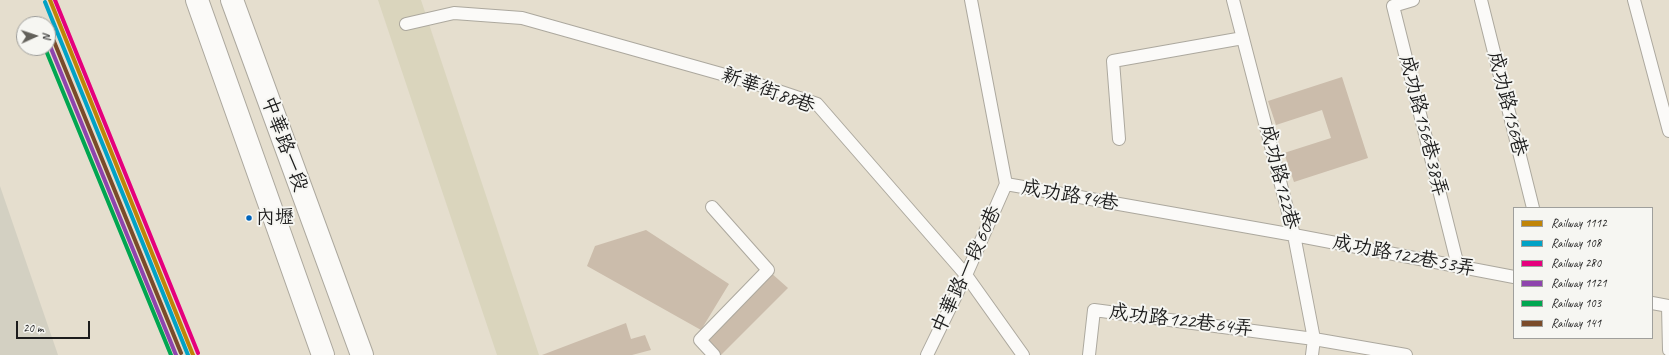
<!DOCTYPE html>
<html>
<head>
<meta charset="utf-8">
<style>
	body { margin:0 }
	#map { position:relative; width:1669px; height:355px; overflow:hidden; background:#e5dece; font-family:Caveat,sans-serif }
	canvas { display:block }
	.legend { position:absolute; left:1513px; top:207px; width:140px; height:132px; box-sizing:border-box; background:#f6f6f2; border:1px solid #9f9f9c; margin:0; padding:5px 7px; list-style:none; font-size:12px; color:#1c1c1c }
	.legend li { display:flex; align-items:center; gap:8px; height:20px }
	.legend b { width:20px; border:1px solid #9f9f9c }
	.north { position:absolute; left:16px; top:16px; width:40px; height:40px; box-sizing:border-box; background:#f6f6f2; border:1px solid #9f9f9c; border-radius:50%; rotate:87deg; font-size:11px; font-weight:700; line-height:16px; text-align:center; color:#1c1c1c }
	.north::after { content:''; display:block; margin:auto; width:14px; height:18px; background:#62605a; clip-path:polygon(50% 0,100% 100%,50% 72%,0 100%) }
	.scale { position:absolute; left:16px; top:321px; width:74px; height:18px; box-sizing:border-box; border:2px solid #1c1c1c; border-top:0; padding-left:5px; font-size:12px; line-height:14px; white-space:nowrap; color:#1c1c1c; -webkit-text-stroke:3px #f6f6f2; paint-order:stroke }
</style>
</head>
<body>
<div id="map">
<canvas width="1669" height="355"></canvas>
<ul class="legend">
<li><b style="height:5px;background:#c08407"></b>Railway 1112</li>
<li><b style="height:5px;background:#01a2c5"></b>Railway 108</li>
<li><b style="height:5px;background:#e5007d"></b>Railway 280</li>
<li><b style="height:5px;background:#8e44ad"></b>Railway 1121</li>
<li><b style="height:5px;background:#00a651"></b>Railway 103</li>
<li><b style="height:5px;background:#7a4b2a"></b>Railway 141</li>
</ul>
<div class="north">N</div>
<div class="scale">20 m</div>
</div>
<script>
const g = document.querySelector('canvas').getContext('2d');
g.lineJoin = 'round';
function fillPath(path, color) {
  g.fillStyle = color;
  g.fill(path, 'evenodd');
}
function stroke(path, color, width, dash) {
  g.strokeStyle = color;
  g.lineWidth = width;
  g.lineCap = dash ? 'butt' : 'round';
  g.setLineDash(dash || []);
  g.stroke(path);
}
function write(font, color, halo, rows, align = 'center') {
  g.font = font + ' Caveat,"LXGW WenKai TC",sans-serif';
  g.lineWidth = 4;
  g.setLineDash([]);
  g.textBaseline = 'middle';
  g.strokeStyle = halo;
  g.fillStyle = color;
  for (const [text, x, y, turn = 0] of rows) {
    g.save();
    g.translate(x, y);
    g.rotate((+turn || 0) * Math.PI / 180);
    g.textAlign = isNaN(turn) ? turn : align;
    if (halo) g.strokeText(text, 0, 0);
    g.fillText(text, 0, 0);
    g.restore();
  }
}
fillPath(new Path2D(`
	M378,0H421L539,355H497Z`), '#dad5bd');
fillPath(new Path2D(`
	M0,186L58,355H0Z`), '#d3d0c2');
fillPath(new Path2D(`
	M1342,77L1368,158L1294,182L1284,153L1331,138L1322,110L1276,125L1268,101Z
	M646,230L729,284L701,330L587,266L595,246Z
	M770,272L788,288L721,355H719L704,339Z
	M626,323L631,339L645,335L651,350L632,355H542Z`), '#cbbcab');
const lane = new Path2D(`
	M971,0L1006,184
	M1233,0L1294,235L1314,339L1312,355
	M1413,0L1393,6L1458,266
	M1481,0L1533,208
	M1634,0L1669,131
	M406,24L454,13L522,18L757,84L817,104L966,275L1023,355
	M1119,139L1113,61L1243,38
	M1006,184L1294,235L1514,277
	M712,207L768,270L700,340L714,355
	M1652,303L1669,306
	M1668,306L1669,350
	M927,355L966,275L1006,184
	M1089,355L1094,310L1314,339L1406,355`);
const primary = new Path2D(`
	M197,0L323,355
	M232,0L362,355`);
stroke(lane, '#aca89e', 14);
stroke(primary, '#aca89e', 24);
stroke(lane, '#fbfaf8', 12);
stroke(primary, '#fbfaf8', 22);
stroke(new Path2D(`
	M50,0L193,355`), '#c08407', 4);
stroke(new Path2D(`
	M45,2L188,355`), '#01a2c5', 4);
stroke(new Path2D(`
	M55,0L198,353`), '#e5007d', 4);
stroke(new Path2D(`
	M48,41L176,355`), '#8e44ad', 4);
stroke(new Path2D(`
	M45,48L171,355`), '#00a651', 4);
stroke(new Path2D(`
	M53,39L181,353`), '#7a4b2a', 4);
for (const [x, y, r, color] of [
	[249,218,3.5,"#0065bd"]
]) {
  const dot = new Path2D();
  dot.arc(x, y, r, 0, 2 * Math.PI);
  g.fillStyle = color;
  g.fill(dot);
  stroke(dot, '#f6f6f2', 1.5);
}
write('19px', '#1c1c1c', '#f6f6f2', [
	["內壢",256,218]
], 'left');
write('20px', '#1c1c1c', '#f6f6f2', [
	["新華街88巷",768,91,20],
	["成功路156巷",1507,104,76],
	["成功路156巷38弄",1423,126,76],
	["中華路一段",284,144,70],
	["成功路122巷",1279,177,76],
	["成功路94巷",1070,196,10],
	["成功路122巷53弄",1404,256,11],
	["中華路一段60巷",967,270,-65],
	["成功路122巷64弄",1181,321,7]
]);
</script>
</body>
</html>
